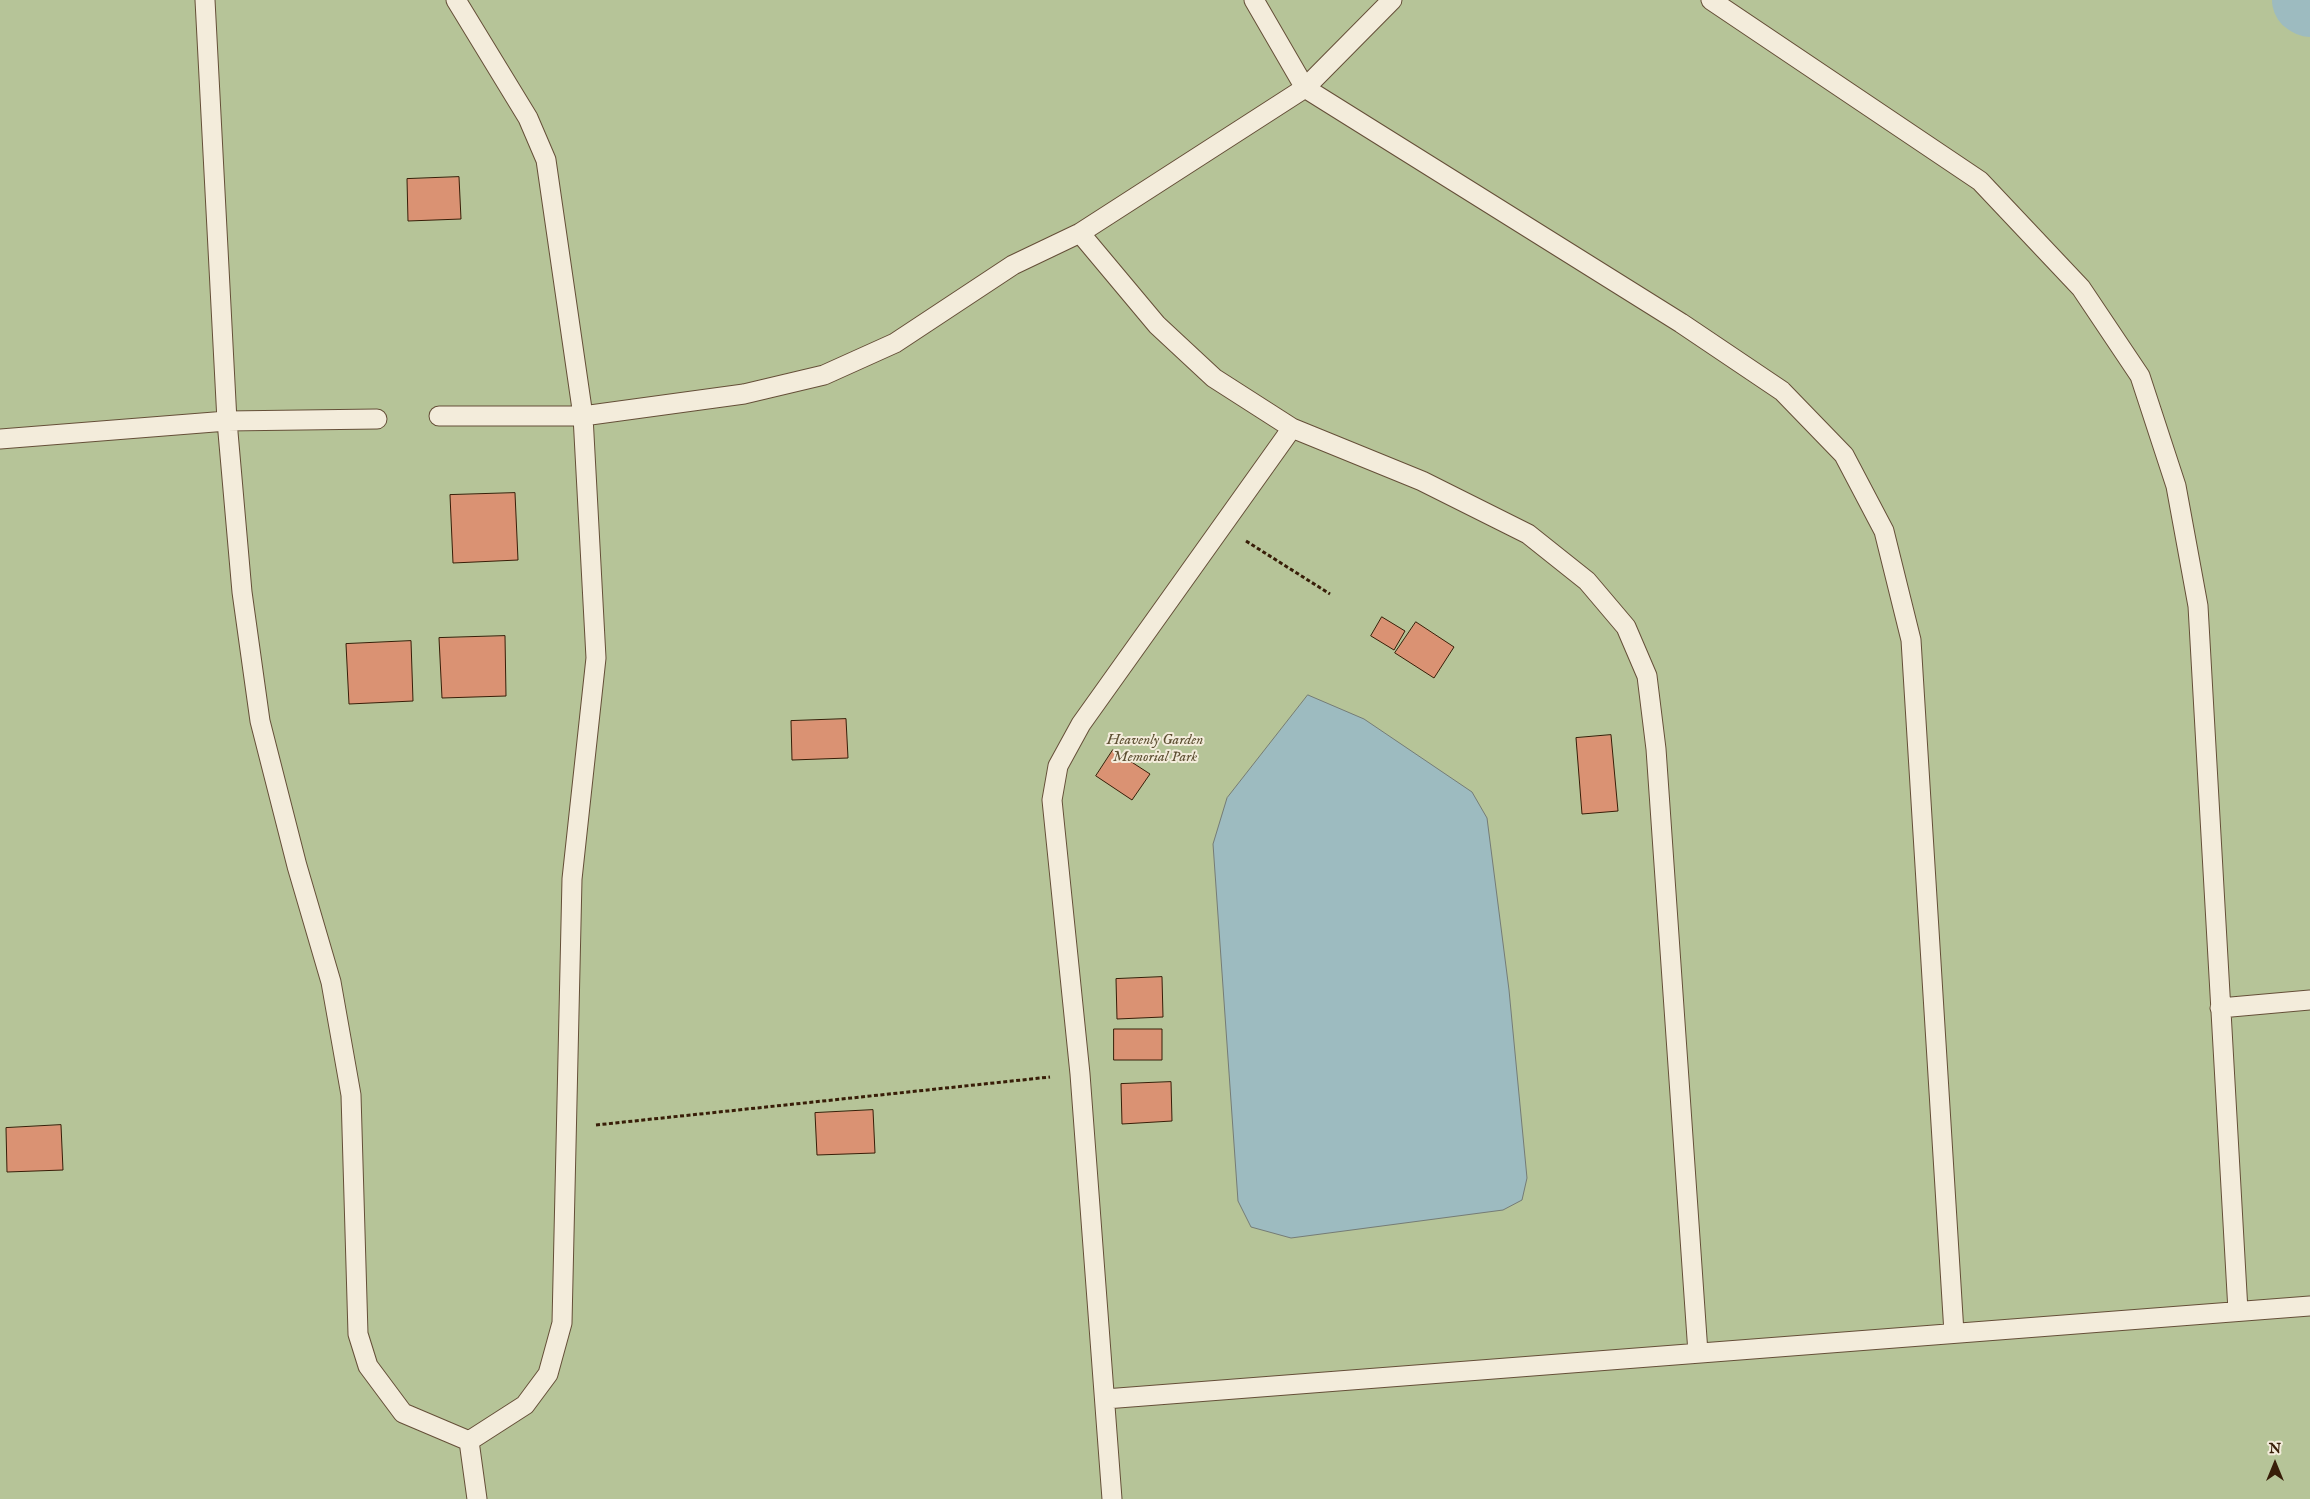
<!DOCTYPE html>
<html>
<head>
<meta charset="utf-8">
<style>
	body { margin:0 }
	#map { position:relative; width:2310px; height:1499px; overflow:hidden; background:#ede2c8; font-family:"IM FELL English",serif }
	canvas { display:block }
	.north { position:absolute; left:2250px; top:1439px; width:50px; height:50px; -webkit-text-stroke:4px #f3ecdb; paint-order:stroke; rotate:0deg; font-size:14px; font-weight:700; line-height:20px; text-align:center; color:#381e08 }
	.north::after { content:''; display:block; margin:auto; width:18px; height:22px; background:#381e08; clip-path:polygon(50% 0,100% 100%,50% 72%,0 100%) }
</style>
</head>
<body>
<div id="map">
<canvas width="2310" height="1499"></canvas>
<div class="north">N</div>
</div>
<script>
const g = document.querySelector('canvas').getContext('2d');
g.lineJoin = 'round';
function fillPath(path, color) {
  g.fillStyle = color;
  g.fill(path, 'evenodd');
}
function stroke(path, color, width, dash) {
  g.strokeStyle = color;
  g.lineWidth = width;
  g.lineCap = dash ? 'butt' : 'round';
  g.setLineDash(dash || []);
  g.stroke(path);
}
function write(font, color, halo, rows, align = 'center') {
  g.font = font + ' "IM FELL English",serif';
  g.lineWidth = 4;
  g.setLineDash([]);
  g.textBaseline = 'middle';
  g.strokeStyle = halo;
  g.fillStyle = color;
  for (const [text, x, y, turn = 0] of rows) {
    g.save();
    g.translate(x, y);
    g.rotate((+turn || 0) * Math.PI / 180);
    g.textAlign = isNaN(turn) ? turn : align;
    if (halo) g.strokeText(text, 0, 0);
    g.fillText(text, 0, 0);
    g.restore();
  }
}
fillPath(new Path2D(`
	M0,0H2310V1499H0Z`), '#b6c498');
const water = new Path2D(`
	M1308,695L1364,719L1472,792L1487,818L1509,990L1527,1178L1522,1200L1503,1210L1291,1238L1251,1227L1238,1201L1213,844L1227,798Z`);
fillPath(water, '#9dbbc0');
stroke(water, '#757c76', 1);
stroke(new Path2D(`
	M2307,0L2310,2`), '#9dbbc0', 70);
const building = new Path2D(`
	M459,177L461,219L408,221L407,179Z
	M515,493L518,560L453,563L450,495Z
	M1382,617L1405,631L1394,650L1371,636Z
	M1416,622L1454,647L1434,678L1395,653Z
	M505,636L506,696L442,698L439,638Z
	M411,641L413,701L349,704L346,644Z
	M846,719L848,758L792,760L791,721Z
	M1611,735L1618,811L1582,814L1576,738Z
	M1113,750L1150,774L1132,800L1096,776Z
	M1162,977L1163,1017L1117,1019L1116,979Z
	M1114,1029H1162V1060H1114Z
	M1171,1082L1172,1121L1122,1124L1121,1084Z
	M873,1110L875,1153L817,1155L815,1113Z
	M61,1125L63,1170L7,1172L6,1128Z`);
fillPath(building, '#da9273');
stroke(building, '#381e08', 1);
const lane = new Path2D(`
	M205,0L227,421L242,592L260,721L297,866L331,982L351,1095L358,1334L368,1366L403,1413L469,1441L525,1405L548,1374L562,1323L572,879L596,658L583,416L546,160L528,118L456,0
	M1254,0L1305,88L1681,323L1782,391L1844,455L1884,531L1911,640L1954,1333
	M1711,0L1980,181L2081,288L2140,376L2176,486L2198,606L2238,1311
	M1080,233L1157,325L1214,378L1292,428L1422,481L1528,534L1587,581L1626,627L1647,676L1656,749L1698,1353
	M439,416H583L744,394L824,375L895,343L1013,265L1080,233L1305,88L1392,0
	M0,439L227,421L377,419
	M2220,1008L2310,1000
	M1105,1399L2310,1306
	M469,1441L477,1499
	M1112,1499L1080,1074L1052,800L1058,766L1081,724L1292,428`);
stroke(lane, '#654f38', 21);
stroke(new Path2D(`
	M1246,541L1330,594
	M596,1125L1050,1077`), '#381e08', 3, [4, 2.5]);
stroke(lane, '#f3ecdb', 19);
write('italic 15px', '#5e5033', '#f3ecdb', [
	["Heavenly Garden",1155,741],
	["Memorial Park",1155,758]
]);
</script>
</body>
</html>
